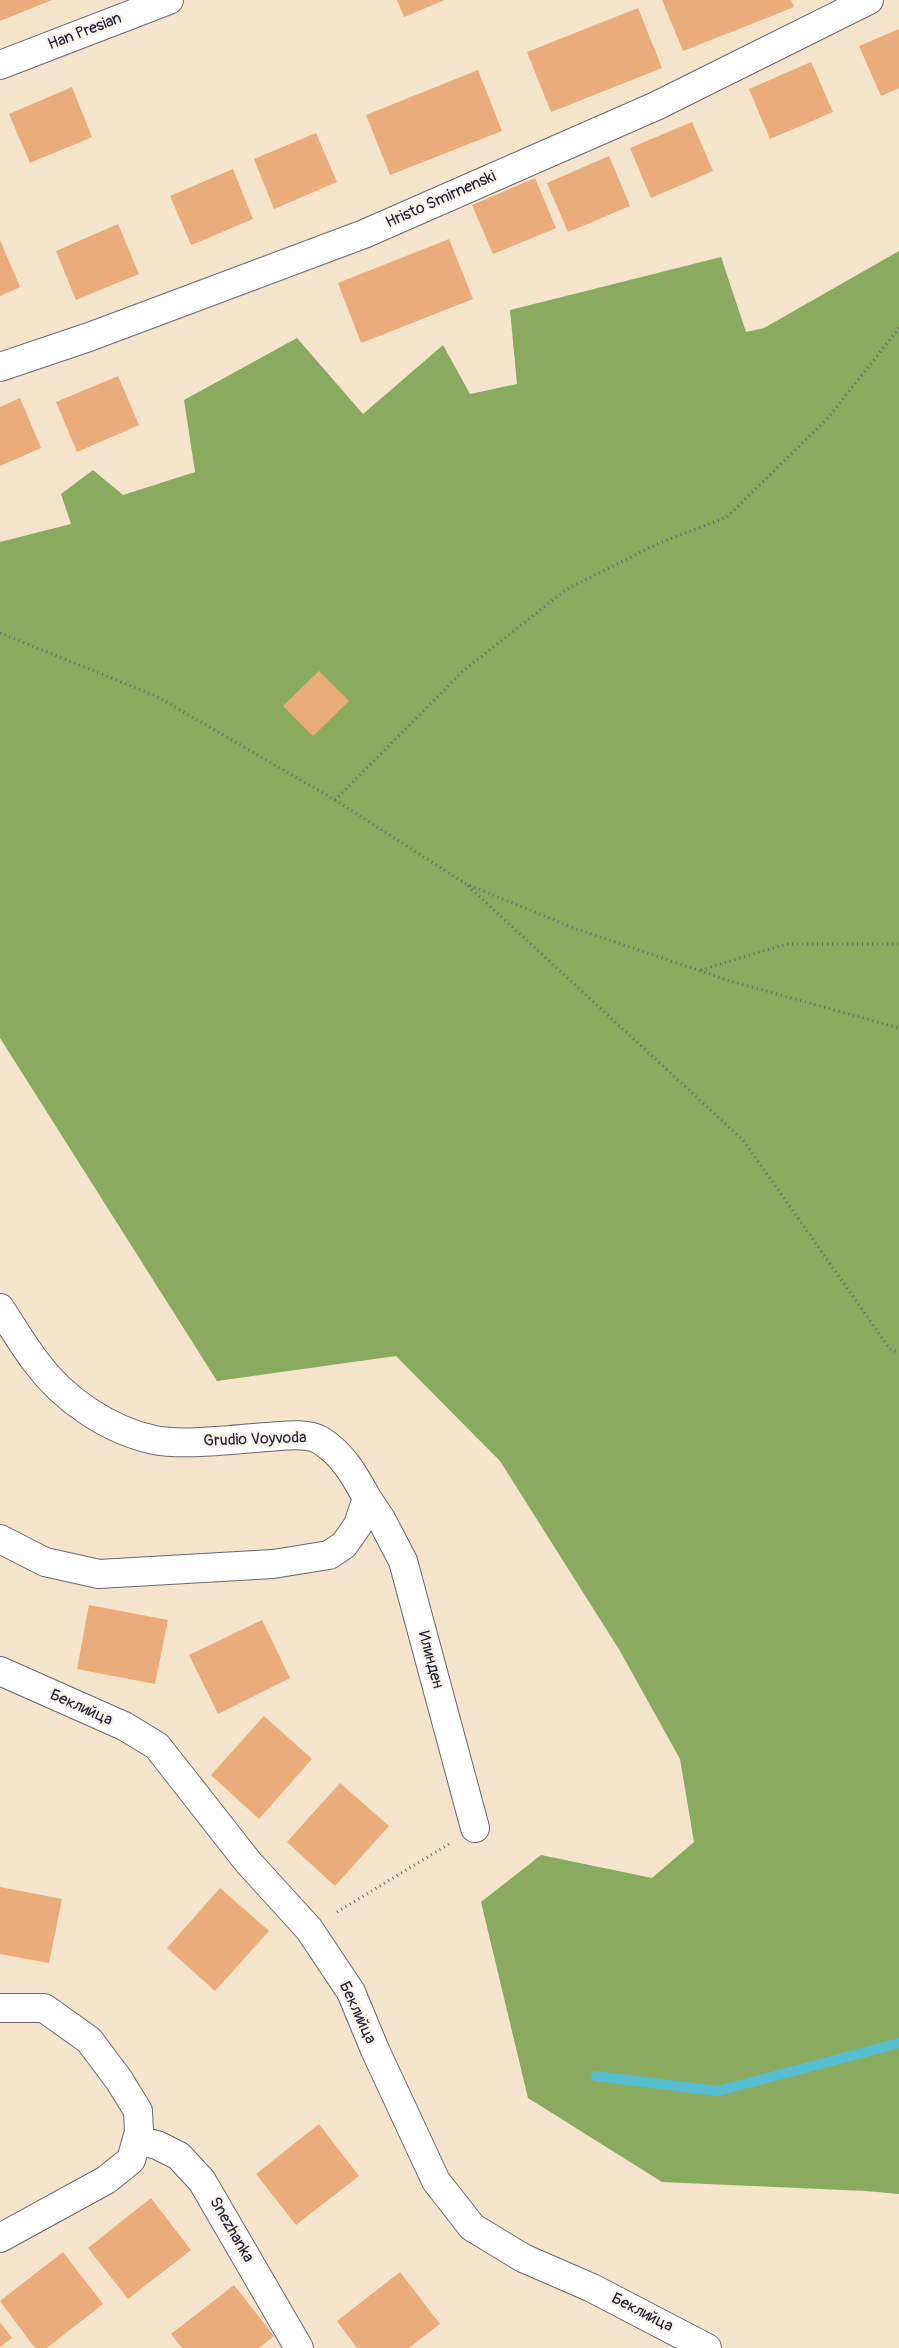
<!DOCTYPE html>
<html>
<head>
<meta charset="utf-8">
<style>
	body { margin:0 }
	canvas { display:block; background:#f4e4cc }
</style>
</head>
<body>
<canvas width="899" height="2348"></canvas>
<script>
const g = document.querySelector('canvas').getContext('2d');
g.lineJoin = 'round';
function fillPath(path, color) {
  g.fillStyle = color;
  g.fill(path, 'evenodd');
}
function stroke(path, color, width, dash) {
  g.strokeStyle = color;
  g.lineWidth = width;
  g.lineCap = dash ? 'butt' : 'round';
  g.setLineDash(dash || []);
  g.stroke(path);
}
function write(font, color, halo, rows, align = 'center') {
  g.font = font + ' Pangolin,sans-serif';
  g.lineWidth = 4.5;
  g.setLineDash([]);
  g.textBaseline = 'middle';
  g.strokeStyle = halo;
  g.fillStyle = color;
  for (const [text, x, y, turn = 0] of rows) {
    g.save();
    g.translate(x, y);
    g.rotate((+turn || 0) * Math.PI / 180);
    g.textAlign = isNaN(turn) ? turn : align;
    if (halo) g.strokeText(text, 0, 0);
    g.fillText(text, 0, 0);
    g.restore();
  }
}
fillPath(new Path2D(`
	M899,251V2194L866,2191L662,2182L528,2098L481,1902L541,1855L652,1878L694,1842L680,1759L620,1651L500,1461L396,1356L217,1381L0,1038V542L71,524L61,494L93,470L123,495L195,472L184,400L297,338L363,414L443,345L470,394L517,384L510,310L721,257L746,332L764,328Z`), '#8aaa5f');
stroke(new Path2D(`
	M596,2076L718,2091L899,2043`), '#54bed0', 10);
fillPath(new Path2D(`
	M0,0H52L0,21Z
	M397,0H445L404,17Z
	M662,0H791L794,7L683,51Z
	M638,8L662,68L551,112L527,52Z
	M899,29V88L881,96L859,46Z
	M811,62L833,112L770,139L749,89Z
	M478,70L502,131L390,175L366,115Z
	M72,87L92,137L30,163L9,114Z
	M692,122L713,171L651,198L630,148Z
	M316,133L337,182L274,209L254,159Z
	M609,156L630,206L568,232L547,183Z
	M233,169L253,219L191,245L170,196Z
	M535,178L556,228L493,254L472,205Z
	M118,224L139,274L76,300L56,251Z
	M449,239L473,299L361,343L338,283Z
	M0,240L20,287L0,296Z
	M118,376L139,425L77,452L56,402Z
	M20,398L41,448L0,466V407Z
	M319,671L349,701L313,736L283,706Z
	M89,1605L168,1620L155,1684L77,1669Z
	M262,1620L290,1678L218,1714L189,1655Z
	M264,1716L312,1759L259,1819L211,1775Z
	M340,1783L389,1826L335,1886L287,1842Z
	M0,1887L62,1899L49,1963L0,1954Z
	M220,1888L269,1931L215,1991L167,1948Z
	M319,2124L359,2176L296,2225L256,2174Z
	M151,2198L191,2250L128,2299L88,2248Z
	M63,2252L103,2304L47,2348H35L0,2301Z
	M400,2272L440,2324L409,2348H357L337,2321Z
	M234,2285L274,2336L259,2348H182L171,2334Z
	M0,2322L12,2338L0,2347Z`), '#eaac7a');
const street = new Path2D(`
	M0,367L89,337L364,234L656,106L869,0
	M0,1308C12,1326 23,1345 36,1362C63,1399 108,1430 154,1440C185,1446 235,1439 268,1437C283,1436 306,1432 320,1440C343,1454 355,1476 367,1498L358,1525L344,1545L329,1555L273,1564L99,1574L45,1562L0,1539
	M367,1498L381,1519L403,1561L475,1828
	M0,1671L124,1726L157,1746L248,1862L309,1929L351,1992L375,2050L436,2181L472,2227L523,2258L592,2288L707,2348
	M0,2008H44L89,2040L119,2080L138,2111L139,2132L131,2160L106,2180L0,2238
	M137,2140L157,2145L179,2156L202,2181L299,2348`);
const secondary = new Path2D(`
	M0,65L169,0`);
stroke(street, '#6c666e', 30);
stroke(secondary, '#6c666e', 30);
stroke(new Path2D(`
	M0,633L156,696L335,800L466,884L574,928L730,981L899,1028
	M335,800L464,670L567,589L657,544L727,517L828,418L899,328
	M468,886L743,1140L890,1349L899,1353
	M701,970L786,944H899
	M337,1912L449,1844`), '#6c666e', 3, [1, 4]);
stroke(street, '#fff', 28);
stroke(secondary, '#fff', 28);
write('16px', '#22223b', '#f7f3e8', [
	["Han Presian",85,32,-21],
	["Hristo Smirnenski",441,200,-24],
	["Grudio Voyvoda",255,1440,-2],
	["Илинден",430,1660,75],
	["Беклийца",81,1708,24],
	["Беклийца",357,2013,65],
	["Snezhanka",231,2230,60],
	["Беклийца",642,2313,27]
]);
</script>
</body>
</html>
